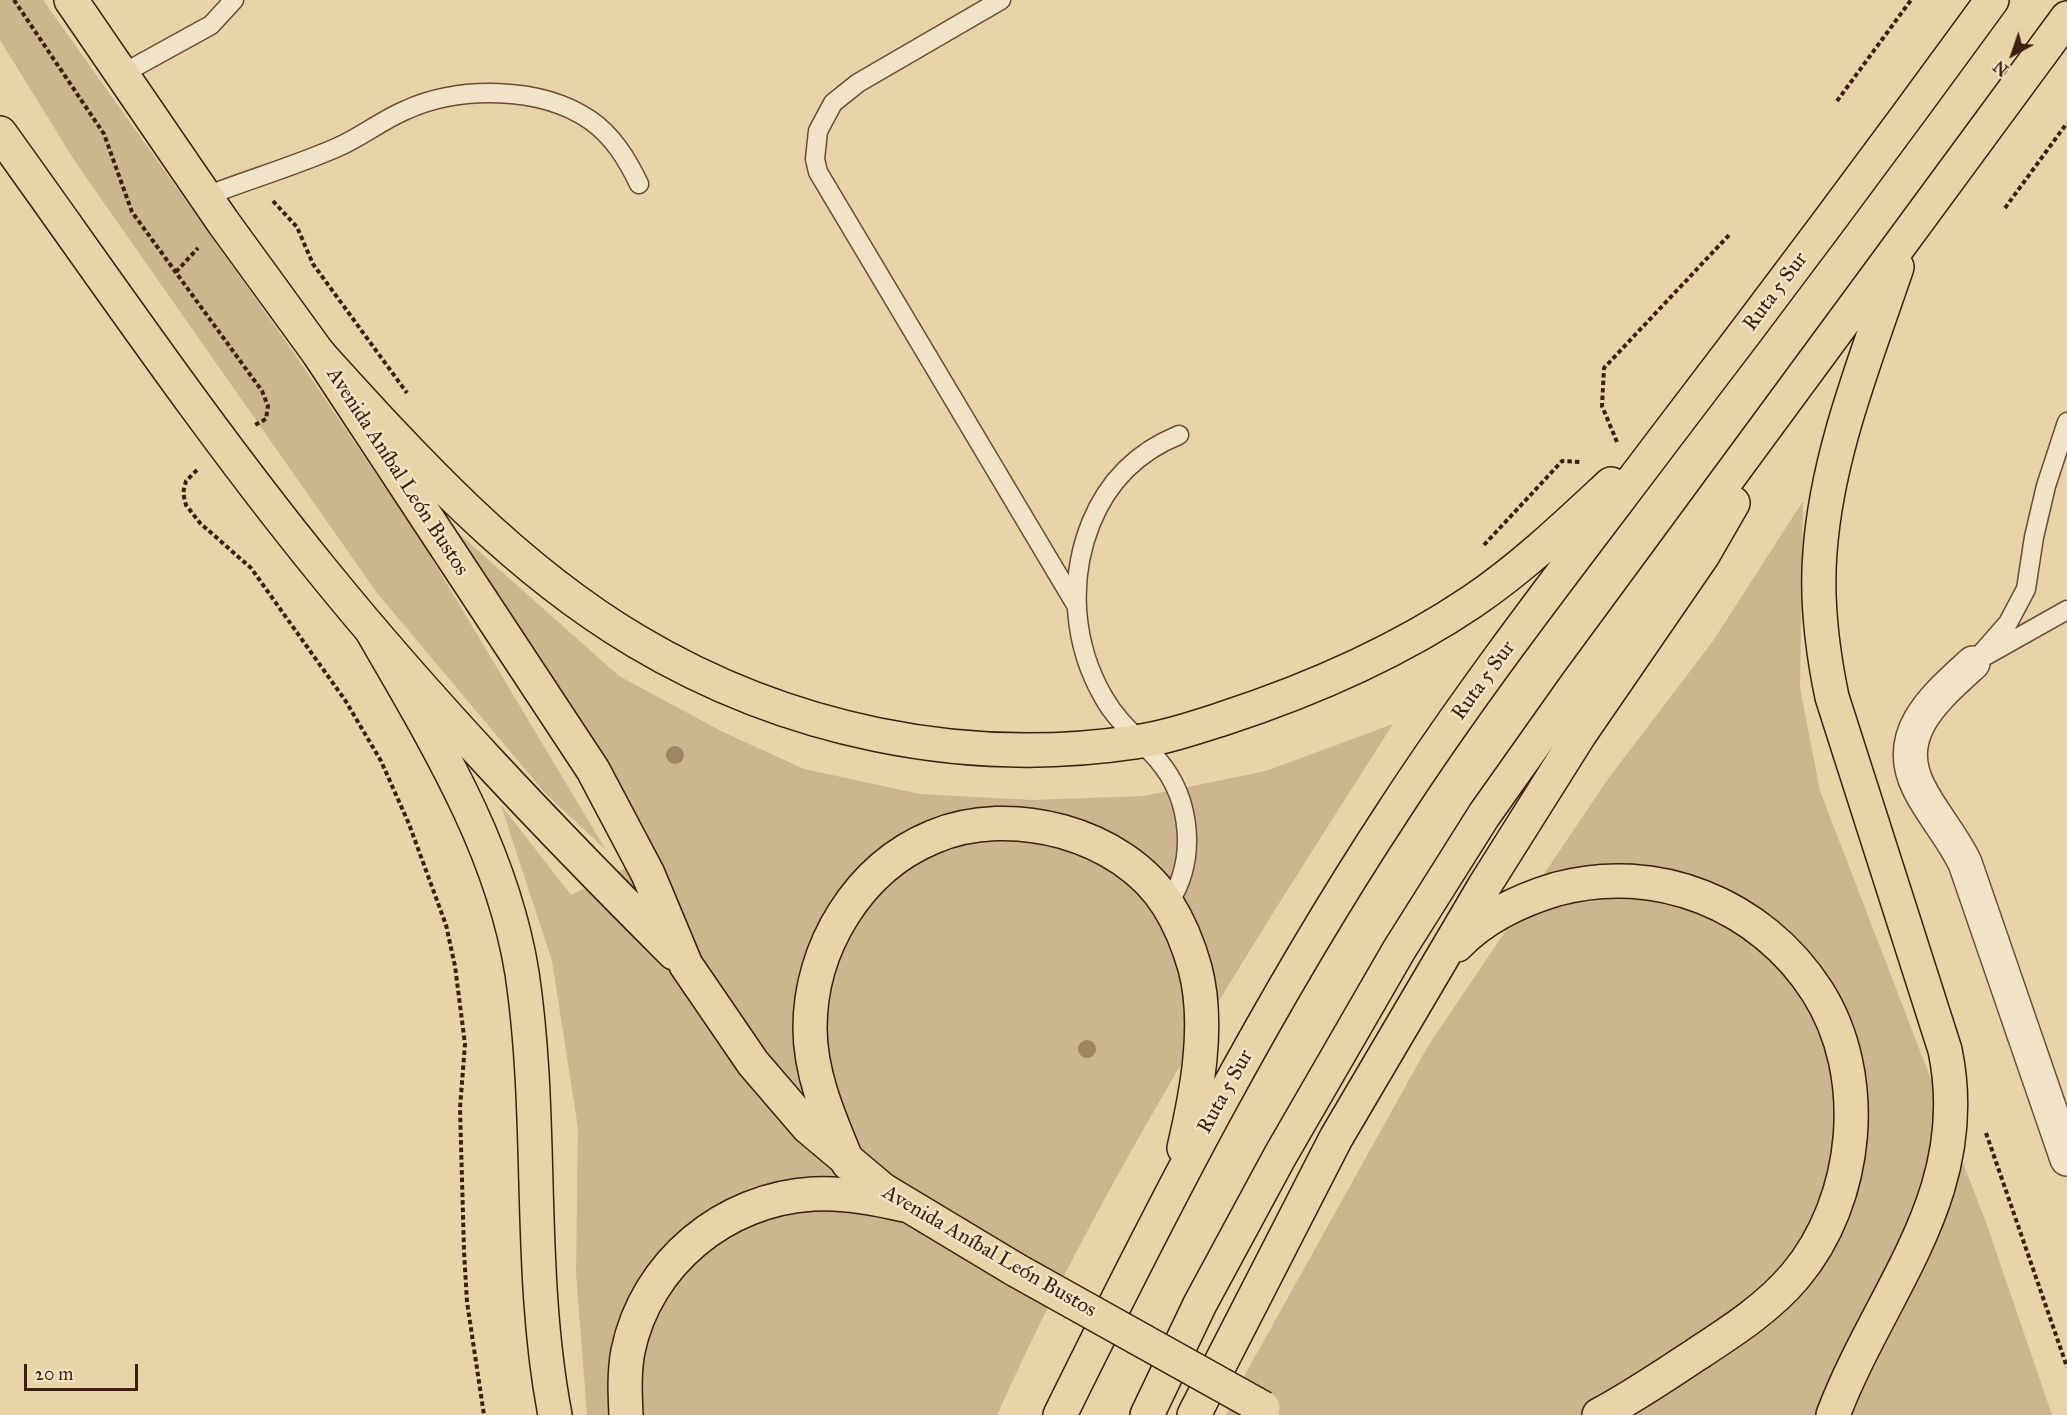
<!DOCTYPE html>
<html>
<head>
<meta charset="utf-8">
<style>
	body { margin:0 }
	#map { position:relative; width:2067px; height:1415px; overflow:hidden; background:#e9d4aa; font-family:"IM FELL Great Primer",serif }
	canvas { display:block }
	.north { position:absolute; left:1983px; top:24px; width:60px; height:60px; -webkit-text-stroke:4px #f1e3c8; paint-order:stroke; rotate:220deg; font-size:16px; font-weight:700; line-height:24px; text-align:center; color:#3e1f0d }
	.north::after { content:''; display:block; margin:auto; width:21px; height:27px; background:#3e1f0d; clip-path:polygon(50% 0,100% 100%,50% 72%,0 100%) }
	.scale { position:absolute; left:24px; top:1364px; width:114px; height:27px; box-sizing:border-box; border:3px solid #3e1f0d; border-top:0; padding-left:8px; font-size:18px; line-height:21px; white-space:nowrap; color:#3e1f0d; -webkit-text-stroke:4px #f1e3c8; paint-order:stroke }
</style>
</head>
<body>
<div id="map">
<canvas width="2067" height="1415"></canvas>
<div class="north">N</div>
<div class="scale">20 m</div>
</div>
<script>
const g = document.querySelector('canvas').getContext('2d');
g.lineJoin = 'round';
function fillPath(path, color) {
  g.fillStyle = color;
  g.fill(path, 'evenodd');
}
function stroke(path, color, width, dash) {
  g.strokeStyle = color;
  g.lineWidth = width;
  g.lineCap = dash ? 'butt' : 'round';
  g.setLineDash(dash || []);
  g.stroke(path);
}
function write(font, color, halo, rows, align = 'center') {
  g.font = font + ' "IM FELL Great Primer",serif';
  g.lineWidth = 5;
  g.setLineDash([]);
  g.textBaseline = 'middle';
  g.strokeStyle = halo;
  g.fillStyle = color;
  for (const [text, x, y, turn = 0] of rows) {
    g.save();
    g.translate(x, y);
    g.rotate((+turn || 0) * Math.PI / 180);
    g.textAlign = isNaN(turn) ? turn : align;
    if (halo) g.strokeText(text, 0, 0);
    g.fillText(text, 0, 0);
    g.restore();
  }
}
fillPath(new Path2D(`
	M0,0H43L287,343L420,539L606,850L545,793L377,593L76,163L0,40Z
	M1803,501L1800,688L1820,791L1987,1225L2052,1415H1226L1247,1371L1428,1046L1608,779L1713,641Z
	M456,531L619,676L721,731L804,769L920,794L1032,800L1144,796L1266,771L1393,724C1250,948 1106,1172 997,1415H587L576,1273L578,1128L552,961L501,805L571,895L656,853Z`), '#ccb58f');
const lane = new Path2D(`
	M1001,0L858,83L833,103L818,131L815,159L818,172L1076,605
	M122,74L211,25L234,0
	M206,196C250,179 295,166 338,147C361,137 382,120 406,110C459,86 540,86 590,120C613,136 627,159 639,184
	M1987,655L2067,610
	M1973,663L2008,623L2026,589L2034,537L2046,486L2067,422
	M1168,904C1197,861 1192,800 1158,760C1140,739 1118,723 1104,698C1073,645 1068,580 1091,523C1108,481 1137,452 1179,435`);
const street = new Path2D(`
	M1973,663C1937,696 1891,733 1919,788C1932,814 1952,836 1965,863L2067,1159`);
const primary = new Path2D(`
	M71,0L223,222L319,354L593,770L648,874L686,965L753,1063L808,1127L883,1190L1016,1270
	M0,133C105,279 207,429 320,568C430,704 551,830 674,953`);
const highway = new Path2D(`
	M319,354C414,459 513,568 636,641C785,730 963,768 1135,742C1164,738 1194,728 1222,719C1311,690 1396,653 1473,601C1523,567 1567,525 1611,484
	M372,631C434,739 502,848 522,973C544,1119 527,1269 555,1415
	M1457,945C1484,917 1520,900 1557,889C1656,862 1761,904 1817,991C1871,1075 1859,1200 1795,1276C1768,1308 1732,1331 1697,1354C1665,1375 1633,1397 1599,1415
	M848,1163C830,1120 810,1075 810,1028C810,948 858,868 933,837C1010,804 1123,833 1168,905C1180,924 1189,947 1195,968C1210,1025 1197,1092 1184,1148
	M626,1415C625,1394 624,1372 628,1351C646,1263 725,1199 813,1194C843,1192 875,1198 904,1205
	M1060,1415C1163,1206 1266,1005 1394,810C1478,681 1573,560 1665,438C1776,293 1885,147 1992,0
	M1147,1415L1200,1304L1280,1156L1399,950L1484,815L1576,685L2067,18
	M1194,1415L1336,1138L1485,885L1580,734L1703,555L1733,503
	M1833,1415C1881,1289 1975,1194 1945,1050L1832,697C1822,649 1816,601 1820,552C1827,454 1866,359 1897,267`);
stroke(lane, '#694c34', 21);
stroke(street, '#694c34', 36);
stroke(primary, '#3e1f0d', 36);
stroke(highway, '#3e1f0d', 36);
stroke(new Path2D(`
	M14,0L104,134L132,212L262,391L268,406L266,419L255,425
	M1837,101L1911,0
	M273,201L297,227L313,264L407,393
	M2005,208L2067,123
	M176,272L198,248
	M1617,442L1602,406L1604,368L1729,235
	M197,470L186,481L183,493L186,505L200,523L251,568L345,700L381,761L409,824L446,925L455,966L465,1044L460,1108L464,1251L467,1302L484,1415
	M1484,545L1562,461L1581,462
	M1986,1133L2067,1367`), '#3e1f0d', 4, [4.5, 3]);
stroke(lane, '#f1e3c8', 18);
stroke(street, '#f1e3c8', 33);
stroke(primary, '#e9d4aa', 33);
stroke(highway, '#e9d4aa', 33);
const primaryBridge = new Path2D(`
	M1016,1270L1263,1408`);
stroke(primaryBridge, '#3e1f0d', 36, []);
stroke(primaryBridge, '#e9d4aa', 33);
g.fillStyle = '#9f8566';
for (const [x, y] of [
	[675,755],
	[1087,1049]
]) {
  g.beginPath();
  g.arc(x, y, 9, 0, 2 * Math.PI);
  g.fill();
}
write('21px', '#3e1f0d', '#f1e3c8', [
	["Ruta 5 Sur",1776,292,-53],
	["Avenida Aníbal León Bustos",397,472,57],
	["Ruta 5 Sur",1484,681,-54],
	["Ruta 5 Sur",1226,1092,-61],
	["Avenida Aníbal León Bustos",989,1252,30]
]);
</script>
</body>
</html>
